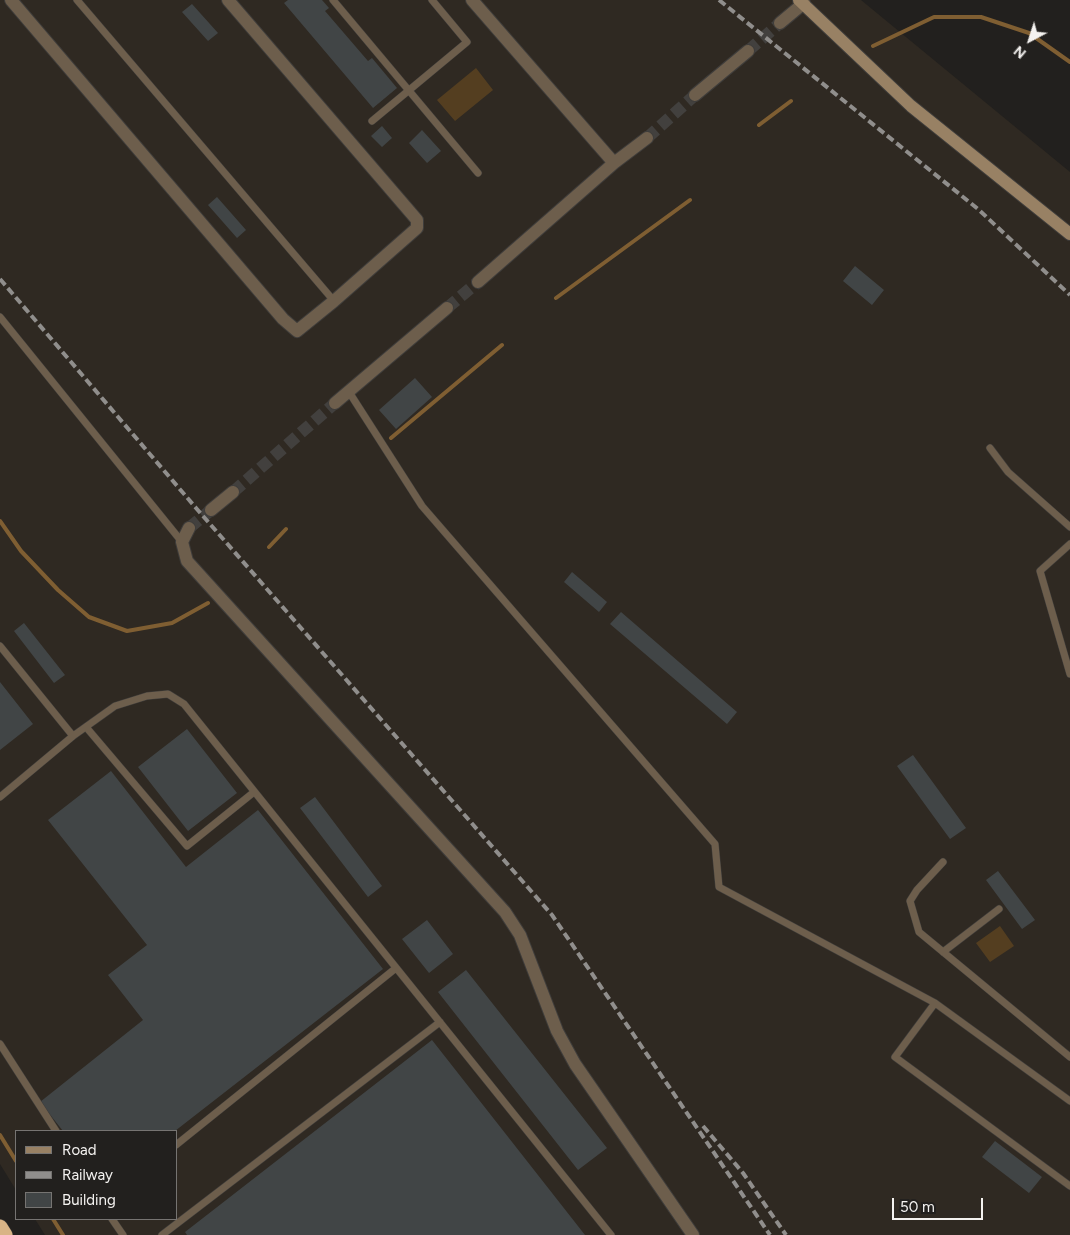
<!DOCTYPE html>
<html>
<head>
<meta charset="utf-8">
<style>
	body { margin:0 }
	#map { position:relative; width:1070px; height:1235px; overflow:hidden; background:#22201e; font-family:Figtree,sans-serif }
	canvas { display:block }
	.legend { position:absolute; left:15px; top:1130px; width:162px; height:90px; box-sizing:border-box; background:#22201e; border:1px solid #767472; margin:0; padding:6px 9px; list-style:none; font-size:15px; color:#f4f2f0 }
	.legend li { display:flex; align-items:center; gap:10px; height:25px }
	.legend b { width:25px; border:1px solid #767472 }
	.north { position:absolute; left:1005px; top:15px; width:50px; height:50px; -webkit-text-stroke:4px #22201e; paint-order:stroke; rotate:220deg; font-size:14px; font-weight:700; line-height:20px; text-align:center; color:#f4f2f0 }
	.north::after { content:''; display:block; margin:auto; width:18px; height:22px; background:#f4f2f0; clip-path:polygon(50% 0,100% 100%,50% 72%,0 100%) }
	.scale { position:absolute; left:892px; top:1198px; width:91px; height:22px; box-sizing:border-box; border:2px solid #f4f2f0; border-top:0; padding-left:6px; font-size:15px; line-height:18px; white-space:nowrap; color:#f4f2f0; -webkit-text-stroke:4px #22201e; paint-order:stroke }
</style>
</head>
<body>
<div id="map">
<canvas width="1070" height="1235"></canvas>
<ul class="legend">
<li><b style="height:6px;background:#988164"></b>Road</li>
<li><b style="height:6px;background:#908e8c"></b>Railway</li>
<li><b style="height:14px;background:#414546"></b>Building</li>
</ul>
<div class="north">N</div>
<div class="scale">50 m</div>
</div>
<script>
const g = document.querySelector('canvas').getContext('2d');
g.lineJoin = 'round';
function fillPath(path, color) {
  g.fillStyle = color;
  g.fill(path, 'evenodd');
}
function stroke(path, color, width, dash) {
  g.strokeStyle = color;
  g.lineWidth = width;
  g.lineCap = dash ? 'butt' : 'round';
  g.setLineDash(dash || []);
  g.stroke(path);
}
fillPath(new Path2D(`
	M0,0H861L1070,172V1235H45L35,1219H176V1131H16V1190L0,1164Z`), '#2f2922');
fillPath(new Path2D(`
	M476,68L493,90L455,121L437,100Z
	M1000,926L1014,946L990,962L976,943Z`), '#543e20');
stroke(new Path2D(`
	M873,46L934,17H981L1029,33L1070,62
	M759,125L791,101
	M556,298L690,200
	M391,438L502,345
	M0,521L21,551L58,590L89,617L127,631L172,623L208,603
	M269,547L286,529
	M0,1135L16,1161
	M53,1219L63,1235`), '#7f5e32', 4);
fillPath(new Path2D(`
	M288,0H322L329,8L325,11L368,61L372,58L397,88L373,108L284,3Z
	M192,4L218,33L208,41L182,12Z
	M382,126L392,138L382,147L371,136Z
	M422,130L441,151L427,163L409,143Z
	M217,197L246,230L237,238L208,205Z
	M855,266L884,290L872,305L843,281Z
	M415,378L432,397L396,429L379,410Z
	M572,572L607,602L599,612L564,582Z
	M621,612L737,712L727,724L610,624Z
	M24,623L65,675L54,683L14,631Z
	M0,682L33,724L0,750Z
	M187,729L237,793L188,831L138,767Z
	M913,755L966,828L950,839L897,766Z
	M111,771L186,867L258,810L383,969L175,1131H63L40,1102L143,1020L108,975L147,945L48,820Z
	M315,797L382,886L368,897L300,808Z
	M998,871L1035,920L1022,929L986,880Z
	M427,920L453,954L429,973L402,939Z
	M466,970L607,1148L578,1170L438,992Z
	M432,1040L585,1235H187L185,1232Z
	M995,1141L1042,1177L1029,1193L982,1157Z`), '#414546');
stroke(new Path2D(`
	M748,51L780,23
	M647,138L695,95
	M447,308L478,282
	M233,492L335,403
	M189,528L211,510`), '#42403e', 12, [12, 6]);
const lane = new Path2D(`
	M77,0L334,301
	M333,0L478,173
	M372,121L467,42L432,0
	M0,317L182,542
	M349,392L422,506L715,844L719,887L935,1003L1070,1101
	M990,448L1008,472L1070,527
	M1070,544L1040,571L1070,674
	M0,646L73,736
	M86,727L187,846L254,792
	M0,797L73,736L115,706L147,696L168,694L184,704L611,1235
	M943,862L917,890L910,901L919,932L1070,1057
	M943,952L999,909
	M935,1003L895,1057L1070,1186
	M0,1044L56,1131
	M176,1145L396,968
	M112,1219L123,1235
	M162,1235L440,1022`);
const street = new Path2D(`
	M11,0L283,319L297,331L334,301L417,228V220L228,0
	M472,0L614,163
	M780,23L804,3
	M695,95L748,51
	M478,282L614,163L647,138
	M335,403L447,308
	M211,510L233,492
	M189,528L182,542L187,561L505,912L520,935L557,1031L575,1064L693,1235`);
const secondary = new Path2D(`
	M799,0L911,106L1070,234`);
const highway = new Path2D(`
	M0,1227L5,1235`);
stroke(lane, '#3f3d3b', 8);
stroke(street, '#3f3d3b', 14);
stroke(secondary, '#3f3d3b', 14);
stroke(highway, '#3f3d3b', 16);
stroke(lane, '#6d5e4c', 7);
stroke(street, '#6d5e4c', 12);
stroke(secondary, '#988164', 12);
stroke(highway, '#d9b486', 15);
stroke(new Path2D(`
	M719,0L978,209L1070,295
	M0,279L196,508L552,915L770,1235
	M703,1126L743,1173L786,1235`), '#908e8c', 4, [8, 4]);
</script>
</body>
</html>
